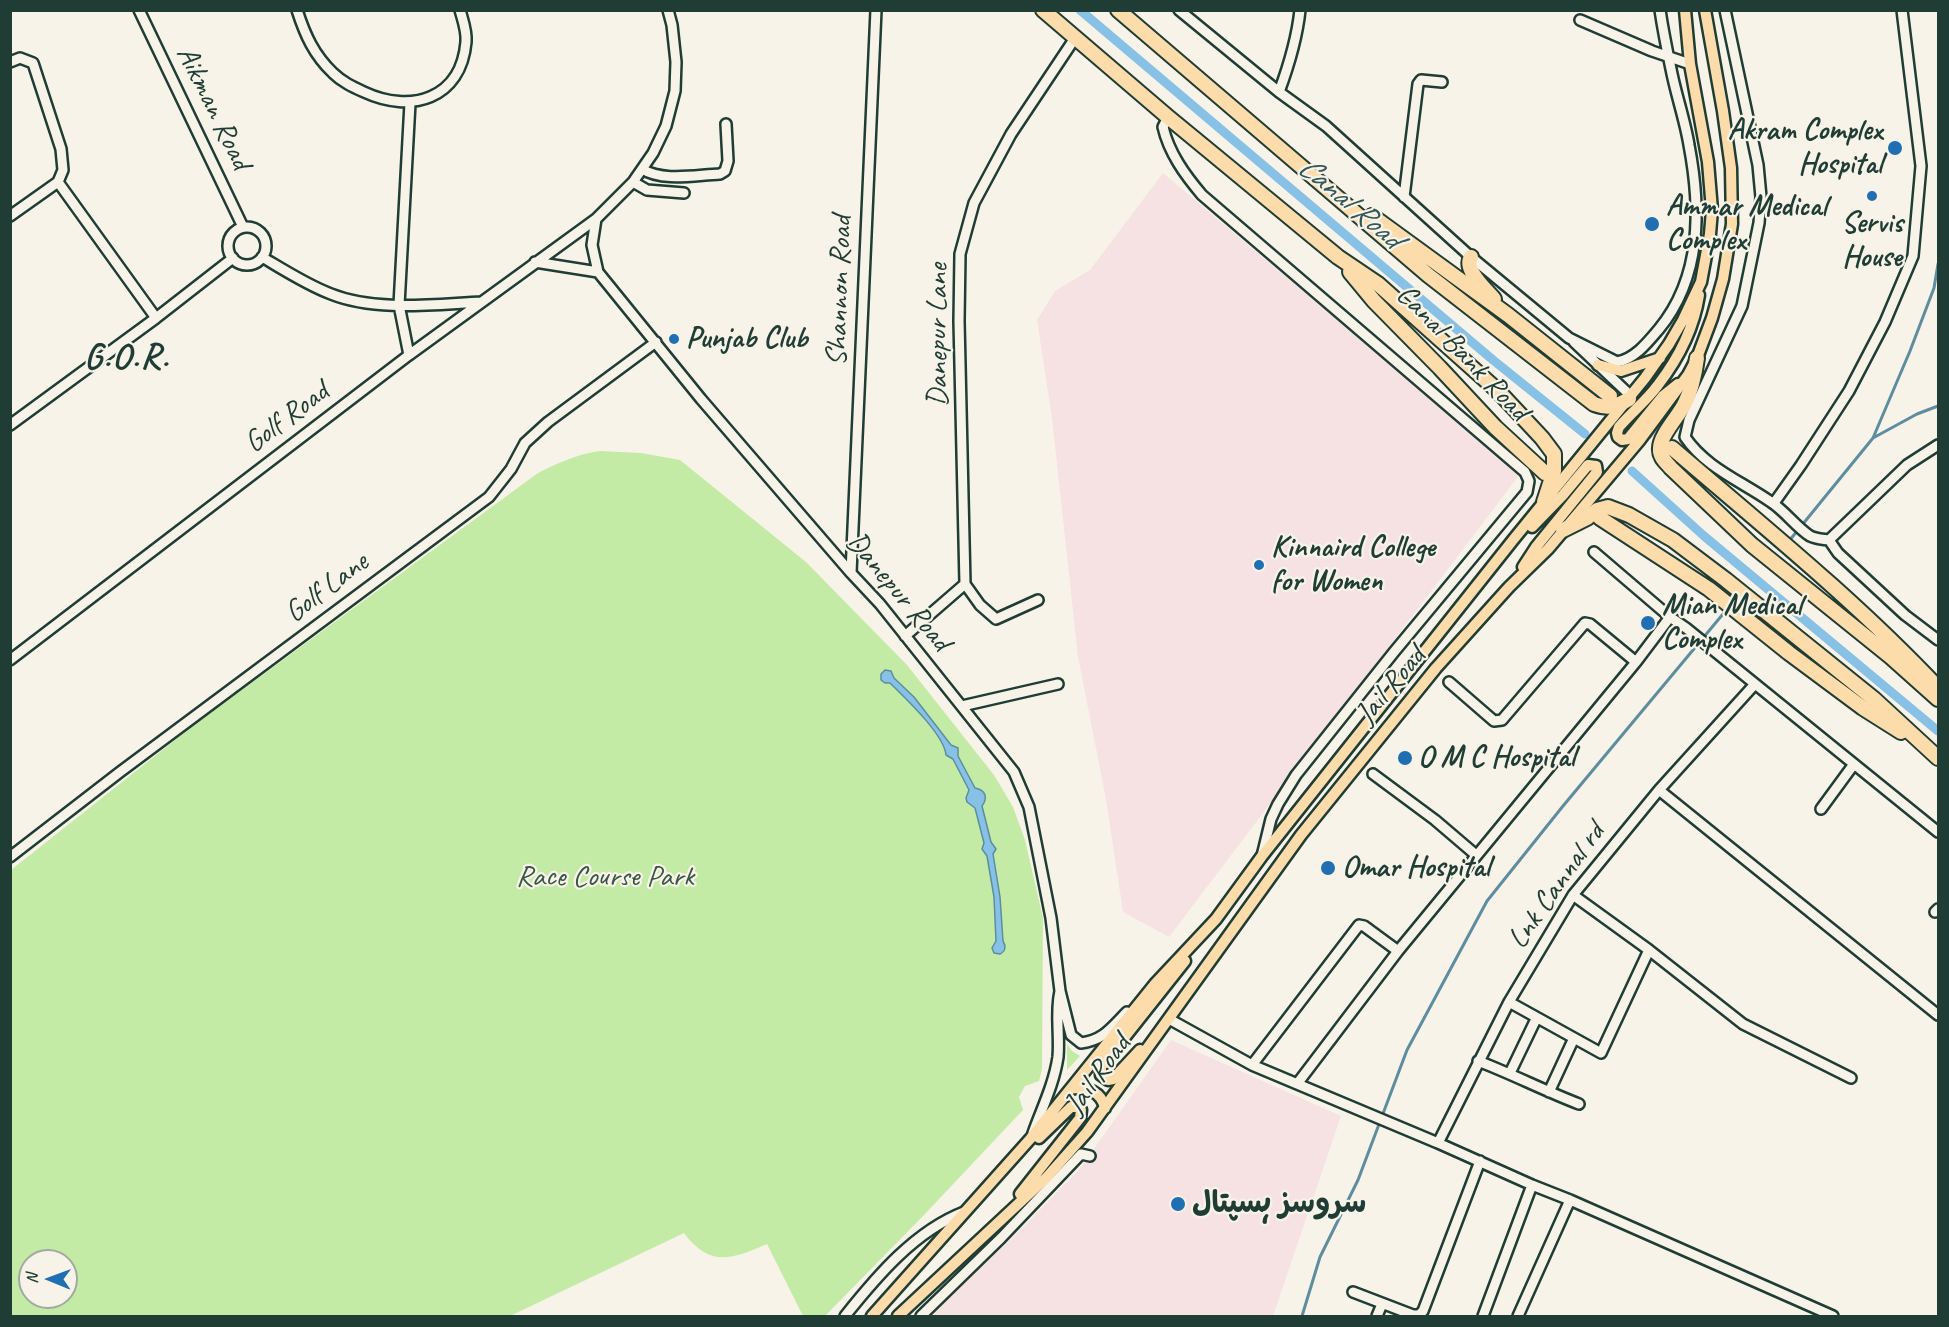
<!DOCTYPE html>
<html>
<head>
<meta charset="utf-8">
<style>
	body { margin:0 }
	#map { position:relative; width:1949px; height:1327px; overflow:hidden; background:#f7f3e8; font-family:Caveat,sans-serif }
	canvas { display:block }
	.frame { position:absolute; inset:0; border:12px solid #1f3d34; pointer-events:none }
	.north { position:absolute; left:18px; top:1249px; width:60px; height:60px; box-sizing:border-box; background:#f7f3e8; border:2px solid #a1aaa0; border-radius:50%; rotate:271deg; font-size:16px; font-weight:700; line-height:24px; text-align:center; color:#1f3d34 }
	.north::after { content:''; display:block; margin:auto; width:21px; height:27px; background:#1f6fb2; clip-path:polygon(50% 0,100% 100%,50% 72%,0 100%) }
</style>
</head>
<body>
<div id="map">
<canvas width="1949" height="1327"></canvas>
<div class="frame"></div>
<div class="north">N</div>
</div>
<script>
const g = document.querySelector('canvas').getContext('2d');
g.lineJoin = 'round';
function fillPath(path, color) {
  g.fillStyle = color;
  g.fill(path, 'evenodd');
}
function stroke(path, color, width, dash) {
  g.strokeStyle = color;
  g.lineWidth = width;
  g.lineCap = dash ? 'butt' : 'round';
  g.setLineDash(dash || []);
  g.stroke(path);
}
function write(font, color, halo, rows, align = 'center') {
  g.font = font + ' Caveat,"Playpen Sans Arabic",sans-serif';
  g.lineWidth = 4.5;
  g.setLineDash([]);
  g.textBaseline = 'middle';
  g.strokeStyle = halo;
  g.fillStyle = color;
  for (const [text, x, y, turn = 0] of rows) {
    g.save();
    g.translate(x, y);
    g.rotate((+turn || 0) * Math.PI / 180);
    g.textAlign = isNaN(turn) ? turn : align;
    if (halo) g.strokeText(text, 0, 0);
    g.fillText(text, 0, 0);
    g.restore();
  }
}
fillPath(new Path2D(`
	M1163,173L1520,474L1169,937L1123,912L1106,799L1078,657L1052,418L1037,320L1055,291L1090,270Z
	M1171,1040L1341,1116L1273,1316H927L1012,1238L1079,1170Z`), '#f6e2e3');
fillPath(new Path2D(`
	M600,451L641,453L680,460L806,562L907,665L994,775L1013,807L1025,840L1043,918L1042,1069L1039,1081L1025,1086L1019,1097L1023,1110L924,1215L825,1316H803L767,1244C732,1259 710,1268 684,1233L510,1316H11V870L194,725L538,473C558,463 577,454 600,451ZM30,1261H66V1297H30Z
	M1067,1044L1072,1051L1080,1056L1067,1070Z`), '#c4eba6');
const water = new Path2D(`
	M885,670L891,671L894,678L914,697L951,745L958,748V756L975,788C986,790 988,798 982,806L991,842L996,849L993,854L1000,897L1003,941C1006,946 1006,951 1000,954L994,953L992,948L996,941L994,897L987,856L982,849L984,843L975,808L967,802L966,798L969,790L953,759L946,755C944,734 905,698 890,683H885L881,680V674Z`);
fillPath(water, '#87c2e6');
stroke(water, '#5d8d9f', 1.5);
stroke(new Path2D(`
	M1873,438L1917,414L1938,406
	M1789,541L1873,438L1910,351L1934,288L1938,264
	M1302,1316L1320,1257L1358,1180L1407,1050L1487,901L1563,806L1728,608`), '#5d8d9f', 3);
stroke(new Path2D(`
	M1080,10L1493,360L1585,434
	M1632,471L1704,536L1938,731`), '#87c2e6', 9);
stroke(new Path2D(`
	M1612,398L1671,447`), '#cccfc4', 14, [14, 7]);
const minor = new Path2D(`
	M139,10L243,227
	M297,10C305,35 314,55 333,73C342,82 353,87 364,92C411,114 461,99 466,42C467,31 463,21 460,10
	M668,10L672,25L676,62L675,91L666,126L653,153L633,182L596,219L592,245L598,272L701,399L851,573L880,604L1014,772L1029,807L1051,918L1060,991
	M1179,10L1279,92L1326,126L1471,257L1569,338L1617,362C1635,359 1648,342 1659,329C1702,277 1701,208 1689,145C1685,120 1676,95 1671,69C1667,50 1663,30 1660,10
	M1725,10L1758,165L1761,197L1759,223L1742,306L1689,420L1685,437C1706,468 1741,481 1771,502C1785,511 1796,527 1810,536C1816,539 1822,539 1829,540
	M1580,20L1652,51L1690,64
	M10,62L20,58L33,63L61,149L63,170L58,182L10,216
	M1279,92C1289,65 1297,39 1300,10
	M1168,117L1163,127C1169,153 1185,175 1202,195L1525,472L1529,481L1527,492L1394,652L1296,775L1278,804L1271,819L1262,856
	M642,169C663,182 695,175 720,174L725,171L728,161L726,124
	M58,182L156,318
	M633,182L647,190L684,193
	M1404,197L1418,84L1421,80L1442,82
	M228 246a19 19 0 1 1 38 0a19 19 0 1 1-38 0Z
	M262,257C284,270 307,285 331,294C376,312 435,304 482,302
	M535,262L598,272
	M1574,342L1631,396
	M409,355L399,305L410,103
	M10,425L156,318L233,258
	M1774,503L1801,465L1849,391L1885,322L1913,256L1921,166L1902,10
	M1829,540L1838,553L1905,615L1938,640
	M1829,540L1907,465L1938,445
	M1594,552L1670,617L1686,628L1938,832
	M851,573L876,10
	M965,584L980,605L996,619L1038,600
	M905,636L965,584L959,321L960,254L974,203L1011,134L1075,38
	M10,660L409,355L596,219
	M1449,682L1494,721L1502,720L1585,623L1590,624L1636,662
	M962,706L1058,684
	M1373,774L1435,820L1476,855
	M1659,790L1938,1015
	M1821,809L1854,764
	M10,857L120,772L489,497L511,469L525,443L548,422L656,342
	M1573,895L1649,950L1743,1024L1851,1078
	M1935,912L1938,909
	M1509,1002L1601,1053L1649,950
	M1169,1019L1252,1065L1438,1143L1532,1185L1483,1316
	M1478,1061C1512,1074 1545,1091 1579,1104
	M1252,1065L1359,925L1364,926L1398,951
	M1510,1073L1536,1019
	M1297,1084L1398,951L1636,662L1670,617
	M1549,1092L1574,1038
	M1033,1133C1042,1108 1054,1084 1058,1057C1060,1035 1055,1013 1060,991L1071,1035L1081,1043C1104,1040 1112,1027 1127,1012
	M1438,1143L1509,1002L1573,895L1659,790L1755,684
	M1532,1185L1570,1200L1833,1316
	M1353,1292L1413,1315H1419L1423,1311L1480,1161
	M845,1316C877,1276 915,1231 964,1212
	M921,1316L1001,1238L1081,1154L1090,1156
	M1377,1316L1382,1304
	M1518,1316L1570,1200`);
const major = new Path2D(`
	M1598,365L1621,371L1660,358
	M1678,384L1663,396L1628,439L1622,440L1618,437L1617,433L1619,427C1632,412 1647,400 1658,385C1678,359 1694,327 1699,295
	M1523,567L1536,547L1597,472L1596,466L1588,465L1563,495L1532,527
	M1140,1050L1113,1079L1108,1080L1101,1075V1067L1185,961
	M1072,1088C1088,1088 1101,1091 1105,1108
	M1020,1194L1080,1118L1081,1110L1077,1107H1071L1039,1138
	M872,1316L1031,1138L1155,984L1216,919L1262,856L1513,540L1645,378L1669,344L1683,320L1701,282L1710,234L1712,210L1708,162L1690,64L1685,10
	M898,1316L1046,1178L1087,1132L1301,835L1436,668L1509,587L1548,549L1639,441L1688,375L1697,358L1712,318L1723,279L1732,224L1731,168L1723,111L1705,10`);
const highway = new Path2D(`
	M1043,10L1168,117L1338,257L1378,284L1498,391L1542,438L1554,454V471L1544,502
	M1118,10L1428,275L1594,404C1608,409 1616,407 1629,399
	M1372,216L1508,315L1610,396
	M1471,257C1463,270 1486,289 1494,299
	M1350,272L1374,301L1440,368L1495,427L1545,473
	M1697,358C1695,373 1692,389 1685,403C1679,416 1660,435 1660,448C1659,457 1666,462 1671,468L1752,545L1891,657L1938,699
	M1672,448C1763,526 1856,601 1938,688
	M1600,518L1709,589L1789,653L1863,708L1901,732
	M1563,530L1587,518L1597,510L1608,507L1629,515L1673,540L1726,580L1874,699L1938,758`);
stroke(minor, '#1f3d34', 14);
stroke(major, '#1f3d34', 15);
stroke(highway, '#1f3d34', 18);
stroke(minor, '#f7f3e8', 9);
stroke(major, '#fcdcab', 10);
stroke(highway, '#fcdcab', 14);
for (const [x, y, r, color] of [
	[1895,148,8,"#1f6fb2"],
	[1872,196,6,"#1f6fb2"],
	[1652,224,8,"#1f6fb2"],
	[674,339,6,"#1f6fb2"],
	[1259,565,6,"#1f6fb2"],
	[1648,623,8,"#1f6fb2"],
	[1405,758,8,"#1f6fb2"],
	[1328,868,8,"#1f6fb2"],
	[1178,1204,8,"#1f6fb2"]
]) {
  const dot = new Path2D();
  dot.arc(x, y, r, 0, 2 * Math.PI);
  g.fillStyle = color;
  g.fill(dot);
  stroke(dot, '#f7f3e8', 2);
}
write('30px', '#1f3d34', '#f7f3e8', [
	["Aikman Road",213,108,64],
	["Shannon Road",840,291,-88],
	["Danepur Lane",938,335,-90],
	["Canal Bank Road",1462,353,46],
	["Golf Road",287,418,-37],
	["Golf Lane",327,588,-37],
	["Danepur Road",898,592,50],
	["Jail Road",1391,686,-50],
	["Lnk Cannal rd",1557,886,-55],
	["Jail Road",1098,1075,-54]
]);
write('bold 30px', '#1f3d34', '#f7f3e8', [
	["Akram Complex",1882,131,"right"],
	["Hospital",1882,165,"right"],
	["Ammar Medical",1666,207],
	["Complex",1666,241],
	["Servis",1872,224,"center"],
	["House",1872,258,"center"],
	["Punjab Club",686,339],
	["Kinnaird College",1271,548],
	["for Women",1271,582],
	["Mian Medical",1662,606],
	["Complex",1662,640],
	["O M C Hospital",1418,758],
	["Omar Hospital",1342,868],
	["سروسز ہسپتال",1192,1204]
], 'left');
write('30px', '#385745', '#f7f3e8', [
	["Race Course Park",605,877]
]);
write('italic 32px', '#345858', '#f7f3e8', [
	["Canal Road",1349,203,40]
]);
g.letterSpacing = '1.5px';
write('bold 36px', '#1f3d34', '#f7f3e8', [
	["G.O.R.",127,359]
]);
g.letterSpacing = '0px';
</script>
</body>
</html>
